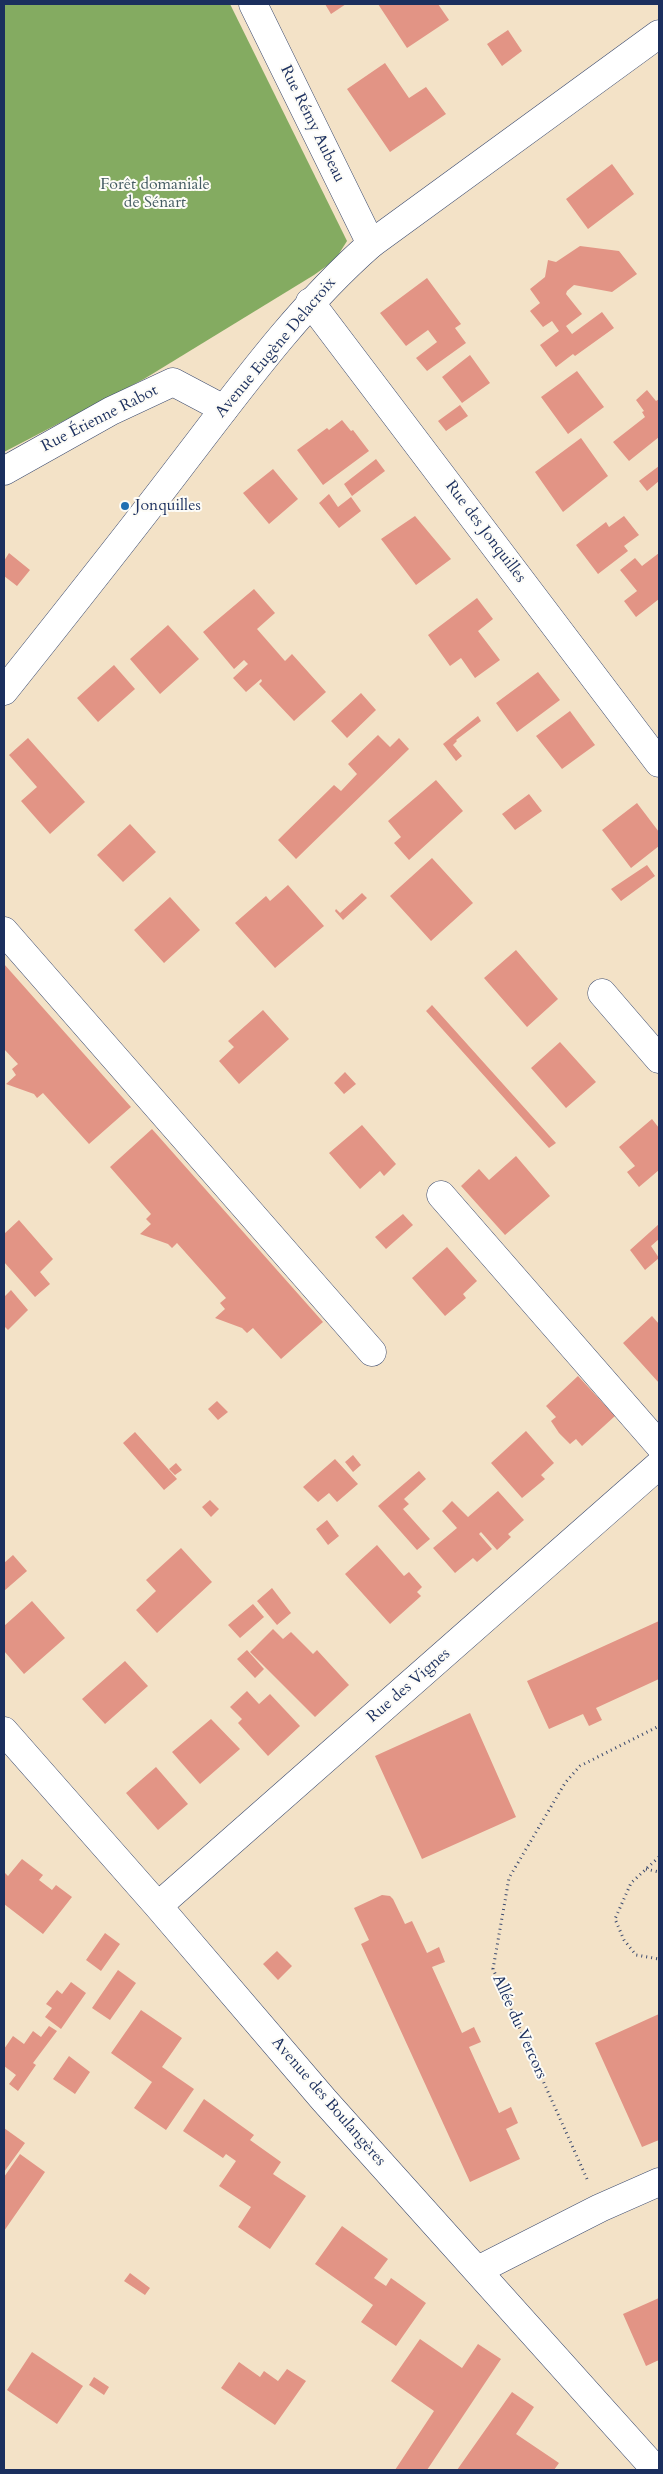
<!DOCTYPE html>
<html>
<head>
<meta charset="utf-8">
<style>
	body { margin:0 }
	#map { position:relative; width:663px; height:2474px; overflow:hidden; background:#f3e2c7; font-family:Cardo,serif }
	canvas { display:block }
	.frame { position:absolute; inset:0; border:5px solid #1b2f5e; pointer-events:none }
</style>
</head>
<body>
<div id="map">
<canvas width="663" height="2474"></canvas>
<div class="frame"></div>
</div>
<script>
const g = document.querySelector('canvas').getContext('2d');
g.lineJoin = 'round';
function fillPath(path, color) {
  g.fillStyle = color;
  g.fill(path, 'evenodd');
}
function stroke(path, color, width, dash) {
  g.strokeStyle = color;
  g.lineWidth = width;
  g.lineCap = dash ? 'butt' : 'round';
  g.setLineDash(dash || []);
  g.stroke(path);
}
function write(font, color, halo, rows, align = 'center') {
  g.font = font + ' Cardo,serif';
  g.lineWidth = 4;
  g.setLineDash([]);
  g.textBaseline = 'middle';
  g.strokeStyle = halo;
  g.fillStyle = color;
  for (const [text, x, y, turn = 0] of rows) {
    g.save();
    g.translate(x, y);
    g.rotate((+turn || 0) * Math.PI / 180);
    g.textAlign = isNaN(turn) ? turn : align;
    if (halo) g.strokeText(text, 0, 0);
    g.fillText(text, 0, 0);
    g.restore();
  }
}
fillPath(new Path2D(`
	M4,4H230L347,241L335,260L314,275L144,379L4,452Z`), '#84ab61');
fillPath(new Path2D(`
	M325,4H346L331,14Z
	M378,4H438L449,20L407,48Z
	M508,30L522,51L502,66L487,44Z
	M385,63L409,98L426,87L446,114L390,152L347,89Z
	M612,164L634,194L588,229L566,199Z
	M580,246L619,251L637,274L612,292L574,285L567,291L566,294L582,314L566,326L572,334L602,312L614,328L575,356L573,354L556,367L540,345L559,331L552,321L543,327L530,311L540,303L530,289L545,277L548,260L556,262Z
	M427,278L461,324L455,328L466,343L427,371L416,358L437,342L428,330L406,346L380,313Z
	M470,355L490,383L462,403L442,377Z
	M577,371L604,407L568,434L541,397Z
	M647,390L656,401L659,399V437L629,461L613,442L645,417L642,412L644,411L636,400Z
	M460,405L468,416L446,431L438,421Z
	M342,420L351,431L353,430L369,451L323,485L297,450L327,428L329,430Z
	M581,438L608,476L563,512L535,472Z
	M376,459L385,471L352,496L344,484Z
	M659,466V481L647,491L639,481Z
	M273,469L298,499L269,524L243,493Z
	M329,494L338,507L351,497L361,511L339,528L319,503Z
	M415,516L451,559L416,585L381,539Z
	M624,516L639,535L624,546L628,551L598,574L576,545L606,522L609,527Z
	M9,553L30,570L17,586L4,576V561Z
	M659,553V599L636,617L624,601L637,591L620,570L635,558L642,566Z
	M254,589L275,613L257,629L285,661L292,654L326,692L294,721L259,684L262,681L261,679L246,692L233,678L248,664L244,660L234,669L203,632Z
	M477,598L493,619L478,631L500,660L475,678L461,658L450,666L428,635Z
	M168,625L199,659L160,694L130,659Z
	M114,665L135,689L98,722L77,698Z
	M538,672L560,700L517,732L496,703Z
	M361,693L376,710L347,738L331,721Z
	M570,711L595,745L562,769L536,736Z
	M478,716L481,721L456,740L457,741L453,745L462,756L456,761L443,744Z
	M378,735L390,747L399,738L409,749L296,859L278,840L334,785L341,791L357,774L348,764Z
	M28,738L85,802L50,834L21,801L37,787L9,755Z
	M436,780L463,811L409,860L394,843L401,837L388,821Z
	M529,794L542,811L515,830L502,814Z
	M637,803L659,832V846L631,868L602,830Z
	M130,824L156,852L123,882L97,855Z
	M432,858L473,903L431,941L390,896Z
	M647,865L655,876L621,901L611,889Z
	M288,885L324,926L275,968L235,923L266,896L270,901Z
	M362,893L367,898L343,920L335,911L336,909L340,913Z
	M170,897L200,930L164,963L134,930Z
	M516,950L558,999L527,1027L484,978Z
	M4,964L131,1107L89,1144L43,1093L37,1098L34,1094L6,1084L16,1075L12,1069L18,1064L4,1049Z
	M432,1005L556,1143L549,1148L426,1011Z
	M263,1010L289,1039L239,1084L219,1061L234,1047L228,1041Z
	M560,1042L596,1082L566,1108L531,1068Z
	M345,1072L356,1084L344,1094L334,1083Z
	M652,1119L659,1128V1170L639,1187L627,1172L635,1166L619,1147Z
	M362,1125L396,1164L384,1176L380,1171L360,1189L329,1153Z
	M152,1129L323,1322L281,1359L253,1328L247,1333L242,1328L215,1318L225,1309L220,1303L226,1298L177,1243L172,1248L168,1244L140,1234L151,1224L146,1219L151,1214L110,1167Z
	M516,1156L550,1196L505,1235L461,1186L479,1169L489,1180Z
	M403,1214L413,1225L386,1249L375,1237Z
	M19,1220L53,1259L40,1272L50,1284L35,1297L4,1262V1234Z
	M659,1224V1239L651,1246L659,1258L645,1270L630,1250Z
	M447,1247L477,1281L463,1294L466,1298L445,1316L412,1278Z
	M11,1290L28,1310L8,1330L4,1326V1297Z
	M652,1316L659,1324V1383L623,1343Z
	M578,1376L615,1416L582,1446L576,1439L570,1444L559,1433L551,1421L556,1417L546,1406Z
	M217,1401L228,1412L218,1420L208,1409Z
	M526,1431L554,1463L541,1475L545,1479L522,1498L491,1463Z
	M135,1432L177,1479L164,1490L123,1443Z
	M353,1455L361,1465L353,1472L345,1462Z
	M335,1459L358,1484L337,1502L329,1493L318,1502L303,1487Z
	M176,1463L182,1470L175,1475L169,1469Z
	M419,1471L426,1479L404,1499L409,1504L403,1509L430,1539L417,1550L378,1506Z
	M498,1491L524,1520L508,1534L511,1537L497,1550L481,1532L479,1534L492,1549L477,1562L473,1558L455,1573L433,1548L457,1528L442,1511L452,1501L468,1517Z
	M210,1500L219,1509L211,1517L202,1507Z
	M327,1520L339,1536L328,1545L316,1529Z
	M377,1545L404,1576L409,1572L422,1587L417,1592L421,1596L390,1624L345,1574Z
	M181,1548L212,1582L157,1633L136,1610L156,1591L146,1580Z
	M13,1555L27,1571L4,1591V1563Z
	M272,1588L291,1613L277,1625L257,1601Z
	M32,1601L65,1638L24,1674L4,1651V1626Z
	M253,1604L264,1617L240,1638L228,1625Z
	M659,1621V1679L596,1708L602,1720L589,1726L583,1714L549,1729L527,1681Z
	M273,1629L283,1639L291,1632L313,1654L317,1650L349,1685L315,1717L250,1652Z
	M247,1650L264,1669L255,1678L237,1659Z
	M125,1661L148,1686L105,1724L82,1699Z
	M247,1691L259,1704L270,1694L300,1726L268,1756L238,1723L242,1719L230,1707Z
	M470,1713L516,1817L422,1859L375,1756Z
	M211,1719L240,1749L200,1784L172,1752Z
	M156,1767L188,1804L158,1830L126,1793Z
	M22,1859L43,1875L39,1880L52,1890L56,1885L72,1897L43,1934L4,1904V1872L8,1876Z
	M382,1895L390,1896L393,1899L405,1924L412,1921L427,1953L439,1947L445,1962L432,1967L462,2033L474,2027L481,2042L469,2047L499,2113L511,2107L518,2123L506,2129L520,2159L470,2182L361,1944L369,1940L354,1908Z
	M105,1933L120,1944L101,1971L86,1960Z
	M277,1951L292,1966L278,1980L263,1964Z
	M118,1970L136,1983L110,2020L92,2008Z
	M71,1982L86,1993L61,2029L45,2017L52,2008L46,2004L57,1990L62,1994Z
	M141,2010L182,2038L162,2067L194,2089L166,2130L134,2108L152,2082L111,2053Z
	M659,2014V2140L642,2147L595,2043Z
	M49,2026L57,2031L33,2063L36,2065L18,2091L9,2084L16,2075L4,2066V2049L13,2036L24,2044L33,2031L41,2037Z
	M69,2056L90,2072L75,2094L53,2079Z
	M204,2099L254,2135L250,2140L281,2162L273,2174L306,2196L270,2249L238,2227L251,2207L219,2186L236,2161L226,2154L223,2158L183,2131Z
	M4,2128L25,2143L4,2172Z
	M20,2154L45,2172L4,2231V2177Z
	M342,2226L388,2259L374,2278L386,2286L391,2278L426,2303L396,2346L361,2322L373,2305L315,2264Z
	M130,2273L150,2288L145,2295L124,2281Z
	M659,2298V2360L646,2366L623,2314Z
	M420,2339L462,2368L478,2344L501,2359L427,2470H395L434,2411L391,2381Z
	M32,2352L83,2386L57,2424L7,2390Z
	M239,2362L260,2377L264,2371L278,2381L287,2369L306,2381L275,2425L221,2388Z
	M94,2377L109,2387L104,2395L89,2385Z
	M512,2392L534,2407L516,2434L559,2463L554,2470H457Z`), '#e29485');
const minor = new Path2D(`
	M253,4L371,244
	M310,302L659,763
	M4,471L111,411L173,382L224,409
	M4,931L372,1352
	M602,993L659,1059
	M441,1195L659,1445
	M4,1731L158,1906L324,2100L656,2470
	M158,1906L659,1465
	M478,2270L600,2208L659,2182`);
const major = new Path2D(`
	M4,691C63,617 122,543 179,468C239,390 297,309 371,244L659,34`);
stroke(minor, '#3b4a6e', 29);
stroke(major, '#3b4a6e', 29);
stroke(new Path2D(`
	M659,1857L631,1883L615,1919L624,1940L636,1955L659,1959
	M646,1869L659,1872
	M587,2179L493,1969L509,1878L565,1783L580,1766L659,1726`), '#3b4a6e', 3, [1, 4]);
stroke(minor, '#fff', 28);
stroke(major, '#fff', 28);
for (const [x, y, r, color] of [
	[125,506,5,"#1f6fb2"]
]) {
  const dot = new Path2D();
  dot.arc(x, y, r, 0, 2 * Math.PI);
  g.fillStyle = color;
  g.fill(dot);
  stroke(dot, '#fdfcf7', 2);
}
write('16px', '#1b2f5e', '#fdfcf7', [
	["Rue Rémy Aubeau",312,124,64],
	["Avenue Eugène Delacroix",276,348,-50],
	["Rue Étienne Rabot",100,419,-27],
	["Rue des Jonquilles",485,532,53],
	["Rue des Vignes",409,1686,-41],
	["Allée du Vercors",519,2027,66],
	["Avenue des Boulangères",328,2102,49]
]);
write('16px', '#455c63', '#fdfcf7', [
	["Forêt domaniale",155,185],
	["de Sénart",155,203]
]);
write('16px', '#1b2f5e', '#fdfcf7', [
	["Jonquilles",135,506]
], 'left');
</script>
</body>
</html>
